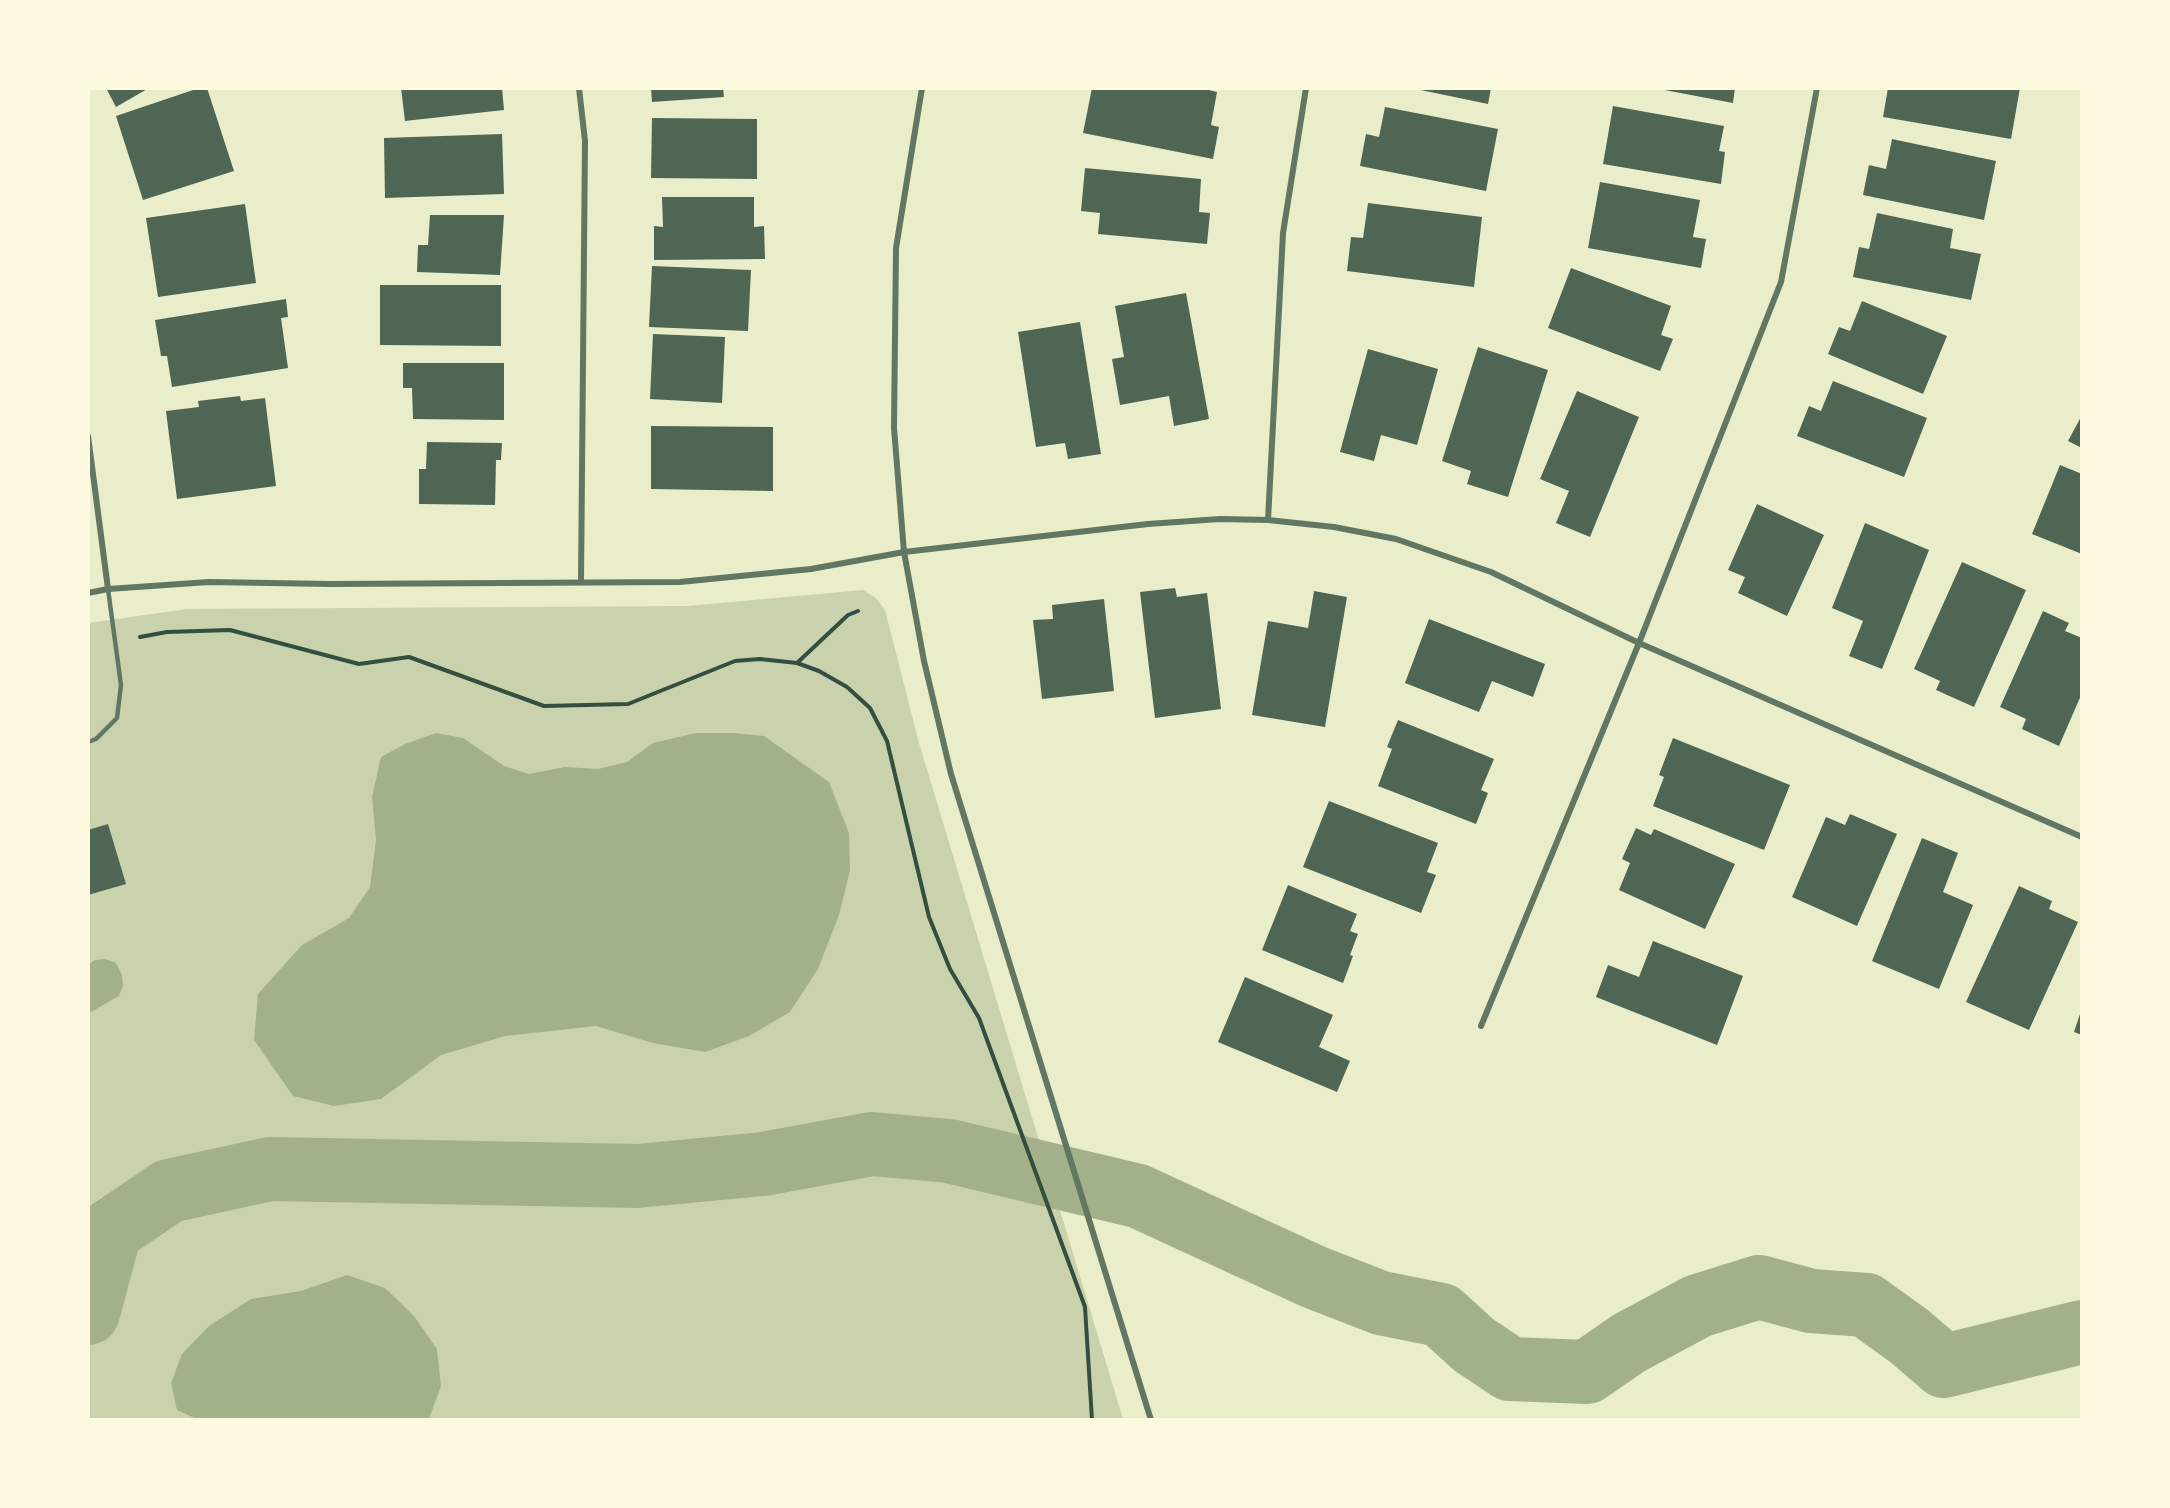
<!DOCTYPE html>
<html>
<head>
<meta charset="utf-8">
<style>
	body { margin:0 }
	#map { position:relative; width:2170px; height:1508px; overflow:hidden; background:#e9edc9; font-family:"DM Sans",sans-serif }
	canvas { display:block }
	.frame { position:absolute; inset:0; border:90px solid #fefae0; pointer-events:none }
</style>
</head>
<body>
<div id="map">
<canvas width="2170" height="1508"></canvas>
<div class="frame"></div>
</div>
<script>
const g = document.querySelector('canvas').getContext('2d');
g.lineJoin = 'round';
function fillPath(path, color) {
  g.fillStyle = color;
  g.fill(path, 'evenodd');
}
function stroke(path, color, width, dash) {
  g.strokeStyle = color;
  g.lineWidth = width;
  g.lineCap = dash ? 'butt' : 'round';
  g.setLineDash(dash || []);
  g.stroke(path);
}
fillPath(new Path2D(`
	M863,590L876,598L885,610L919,743L1123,1419H89L88,623L187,609L688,606Z`), '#cad2ad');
fillPath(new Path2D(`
	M436,733L463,738L504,766L529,774L565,767L598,769L627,762L653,743L696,733H734L764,736L829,782L849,833L850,870L839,915L818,969L790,1012L749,1036L705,1052L653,1043L596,1026L505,1036L441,1055L381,1099L334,1106L293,1096L254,1040L258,994L302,945L349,918L370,887L376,840L372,797L381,757L405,744Z
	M105,959L116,963L122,975L123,986L119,996L89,1013V964L95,960Z
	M347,1275L385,1288L414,1316L437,1349L441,1386L429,1419L199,1420L177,1410L171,1383L182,1354L209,1326L251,1299L301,1291Z`), '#a3b18a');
stroke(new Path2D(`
	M88,1313L110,1231L169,1191L270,1169L637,1176L763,1164L872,1144L949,1151L1138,1196L1314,1277L1381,1303L1441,1315L1474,1345L1510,1369L1587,1372L1629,1343L1698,1306L1759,1287L1811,1301L1866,1305L1909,1336L1944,1366L2082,1332`), '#a3b18a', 64);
fillPath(new Path2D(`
	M106,88H149L116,107Z
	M199,88H207L234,171L143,200L116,116Z
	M401,88H502L504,110L405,121Z
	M651,88H723L724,97L652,102Z
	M1092,88H1201L1217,92L1211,125L1219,127L1213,159L1083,133Z
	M1411,88H1491L1488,104Z
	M1654,88H1735L1733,103Z
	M1888,88H2020L2011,139L1883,117Z
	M1613,106L1724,126L1719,151L1725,152L1721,184L1603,164Z
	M1385,107L1498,129L1486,191L1360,166L1366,134L1379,137Z
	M652,118L757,119V179L651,178Z
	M502,134L504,194L385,198L384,138Z
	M1892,139L1996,161L1984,220L1863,195L1869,165L1886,169Z
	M1085,168L1201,179L1199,212L1210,213L1207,244L1098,234L1100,213L1081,211Z
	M1600,182L1700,200L1693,237L1706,239L1701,268L1588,248Z
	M662,197H754V227L764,226L765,259L654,260V226L663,227Z
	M1368,203L1482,217L1474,287L1347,271L1351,237L1363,238Z
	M245,204L256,283L158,297L146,218Z
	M1877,213L1953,229L1950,248L1981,254L1971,300L1853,277L1859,247L1869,249Z
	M430,215H504L500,275L417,272L418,245H428Z
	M652,266L751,270L748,331L649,327Z
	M1571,268L1671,306L1661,335L1673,339L1660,371L1548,328Z
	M380,285H501V346L380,345Z
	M1186,293L1209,419L1174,426L1169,396L1120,405L1112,359L1124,357L1115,306Z
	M286,299L288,317L281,318L288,368L172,387L167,356H161L155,320Z
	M1862,301L1947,336L1923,394L1828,354L1839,327L1850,331Z
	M1080,322L1101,454L1068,459L1065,443L1036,447L1018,332Z
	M653,334L725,337L722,403L650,399Z
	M1478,347L1548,370L1508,497L1467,484L1471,471L1442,461Z
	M1368,349L1438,369L1417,445L1381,435L1374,461L1340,452Z
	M403,363H504V420L413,419L412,388H403Z
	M1833,381L1927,418L1904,477L1797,436L1809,406L1821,411Z
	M1577,391L1639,417L1590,537L1556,523L1569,491L1540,479Z
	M240,396L241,401L265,398L276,486L177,499L166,411L199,407L198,401Z
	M2082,415V448L2068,441Z
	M651,426L773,427V491L651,489Z
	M427,442L502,443L501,460H496L495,505L419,504V469H426Z
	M2060,465L2082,474V554L2032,534Z
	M1757,504L1824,535L1787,616L1738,593L1745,577L1728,570Z
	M1865,523L1929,550L1882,669L1849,656L1863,621L1832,608Z
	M1962,562L2026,590L1974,707L1936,690L1940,681L1914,669Z
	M1175,588L1177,597L1207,593L1221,709L1155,718L1140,592Z
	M1314,591L1347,597L1325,727L1252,715L1268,621L1308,628Z
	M1104,599L1114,691L1042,699L1033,620L1053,619L1052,605Z
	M2043,611L2069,623L2065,631L2082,638V693L2059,746L2022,729L2026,719L2000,707Z
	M1429,619L1545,664L1533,697L1492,681L1479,712L1405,683Z
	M1398,720L1494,759L1481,790L1488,793L1476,824L1378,786L1392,749L1387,747Z
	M1673,738L1790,785L1764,850L1653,806L1664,777L1659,775Z
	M1329,801L1438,843L1427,872L1436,875L1421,913L1303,867Z
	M1850,814L1897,834L1857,926L1792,897L1826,817L1845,825Z
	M108,824L126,884L88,895V830Z
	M1636,828L1651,835L1654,829L1735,864L1705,929L1619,890L1630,863L1622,859Z
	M1922,838L1958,853L1943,892L1973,905L1939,989L1872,961Z
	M1288,885L1357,914L1350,931L1358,934L1350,955L1353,956L1343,983L1262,950Z
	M2019,886L2052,901L2049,909L2078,922L2029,1030L1966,1002Z
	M1653,941L1743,976L1717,1045L1596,997L1608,965L1639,977Z
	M1245,977L1333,1015L1319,1047L1350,1061L1337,1092L1218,1042Z
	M2081,1011H2082V1035L2074,1032Z`), '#4f6655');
stroke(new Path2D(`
	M140,637L167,632L230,630L359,664L409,657L544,706L628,704L735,661L760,659L797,663L819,671L847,687L870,708L887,741L929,917L950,969L979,1018L1085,1307L1092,1420
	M797,663L848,615L858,611`), '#344e41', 4);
stroke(new Path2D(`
	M88,742L96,739L117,718L121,685L108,589`), '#617663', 4.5);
stroke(new Path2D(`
	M579,88L585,141L581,581
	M922,88L896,248L894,428L904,552L924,661L951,774L1151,1420
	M88,436L108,589
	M1268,520L1283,233L1306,88
	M88,593L108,589L209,582L330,584L680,582L811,569L904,552L1148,524L1220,519L1268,520L1334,527L1396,539L1491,572L1639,643L2082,837
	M1481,1026L1639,643L1781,282L1817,88`), '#617663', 6);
</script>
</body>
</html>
